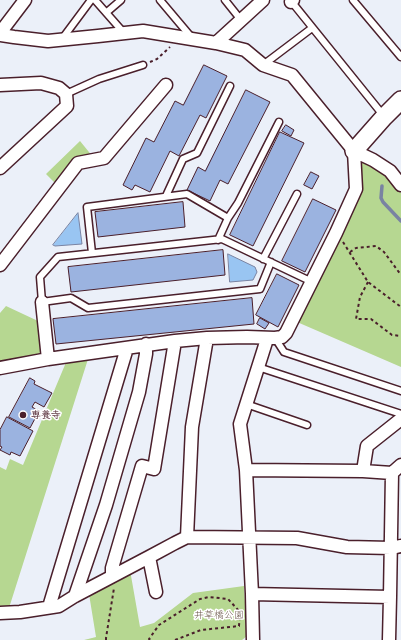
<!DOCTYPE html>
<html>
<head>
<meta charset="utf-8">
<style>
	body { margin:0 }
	canvas { display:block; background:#ebf0f9 }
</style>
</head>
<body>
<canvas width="401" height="640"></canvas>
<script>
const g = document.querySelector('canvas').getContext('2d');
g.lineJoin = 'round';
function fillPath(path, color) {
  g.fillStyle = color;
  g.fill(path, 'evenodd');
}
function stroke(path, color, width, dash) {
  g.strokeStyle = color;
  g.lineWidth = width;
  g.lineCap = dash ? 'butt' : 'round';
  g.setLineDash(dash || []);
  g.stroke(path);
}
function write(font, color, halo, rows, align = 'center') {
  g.font = font + ' "Balsamiq Sans","Klee One",sans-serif';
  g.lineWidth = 3;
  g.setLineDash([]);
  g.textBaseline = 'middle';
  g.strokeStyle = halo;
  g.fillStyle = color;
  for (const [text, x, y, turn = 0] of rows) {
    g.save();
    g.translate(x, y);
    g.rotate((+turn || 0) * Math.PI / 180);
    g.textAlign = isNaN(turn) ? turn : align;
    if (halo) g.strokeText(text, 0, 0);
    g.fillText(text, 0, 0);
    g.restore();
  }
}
fillPath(new Path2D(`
	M80,141L93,157L82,159L81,156H76V160L57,185L46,174Z
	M359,158L387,175L401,193V367L297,322L339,236Z
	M6,306L38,321L41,351L38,355L0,363V313Z
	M89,356L9,608L0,609V467L6,470L10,459L23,465L67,360Z
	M130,570L140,627L154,623L193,593L244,586L247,636L242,640H84L96,637L89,594Z`), '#b6d791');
const water = new Path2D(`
	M78,213L82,244L55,246L53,245Z
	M228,254L255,267L257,272L253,280L230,282Z`);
fillPath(water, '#99c5f2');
stroke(water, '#7983a2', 1);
stroke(new Path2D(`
	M382,186L381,198L383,202L401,221`), '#7983a2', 3.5);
const building = new Path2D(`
	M204,65L227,76L206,118L200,115L179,156L170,151L150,192L135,185L132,190L123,185L146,138L154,142L175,101L183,105Z
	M246,90L270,102L228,184L220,180L210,201L187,190L198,167L205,171Z
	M286,125L294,130L291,136L282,131Z
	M280,132L304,143L253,246L230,235Z
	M311,172L319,176L312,189L304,185Z
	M313,199L336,210L305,272L282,261Z
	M183,202L185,227L98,237L95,212Z
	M223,250L225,275L71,292L68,267Z
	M277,274L299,285L278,327L256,315Z
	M252,298L254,324L56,344L53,319Z
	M260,318L269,323L265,329L257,324Z
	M30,378L35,381L34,384L52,393L44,407L35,402L32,407L39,411L30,428L9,417Z
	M7,417L33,431L20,456L11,452L10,455L0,450L2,447L0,446V430Z`);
fillPath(building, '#9bb3e0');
stroke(building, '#4a1f2b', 1);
const lane = new Path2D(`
	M95,0L124,33
	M160,0L192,38
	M225,0L241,20
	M353,0L401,57
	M291,1L383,115
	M107,12L121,0
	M62,39L91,0
	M263,65L312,28
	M66,94L99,79L143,65
	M166,196L183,159L197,153L230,86
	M218,240L228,218L238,203L279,122
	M92,253L87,207L187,194L228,218
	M263,259L297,194
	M271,262L260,289L88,308L71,298L42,302L40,277L58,257L222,239L308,280
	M275,338L284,352L401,391
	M258,367L401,414
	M246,404L307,425`);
const street = new Path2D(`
	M291,2L293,0
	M0,33L25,0
	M0,35L14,37L48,41L98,36L143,31L216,43L245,50L263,65L292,75L354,151L373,160L390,171L401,185
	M216,43L263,0
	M0,85L41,83L59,88L66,94L67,106L0,168
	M0,265L78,163L104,158L166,85
	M42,302L48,359
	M0,368L48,359L175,341L207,338L247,337L275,338L282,337L286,333L336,233L356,189L354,151
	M246,470L363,471L392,473L401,465
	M363,471L367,446L401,419
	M187,537L192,427L207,338
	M149,557L156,592
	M112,576V568L142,466L154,469L175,341
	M252,594L390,597
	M75,596L106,505L139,392L146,354V344
	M49,607L127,348
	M0,613L20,612L59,606L75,596L149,557L175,543L187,537L297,538L347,547L391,548L401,546
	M253,640L252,594L246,470L240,424L267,339
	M389,640L390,597L392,473`);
const secondary = new Path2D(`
	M354,151L384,117L401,100`);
stroke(lane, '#4a1f2b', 9);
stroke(street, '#4a1f2b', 15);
stroke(secondary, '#4a1f2b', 20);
stroke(new Path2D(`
	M150,62L157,59L170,47
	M343,242L368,282L401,307
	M350,252L356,248L376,246L384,252L401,275
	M368,282L360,297L356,319H371L392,335L401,336
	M106,640V638L114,588
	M150,640L149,639L159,625L200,599L209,597L228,599L240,612
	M175,640L201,630L239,626L240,612`), '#4a1f2b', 2, [3, 3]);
stroke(lane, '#fff', 6);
stroke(street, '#fff', 12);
stroke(secondary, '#fff', 17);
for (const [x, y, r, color] of [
	[23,415,4,"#4a1f2b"]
]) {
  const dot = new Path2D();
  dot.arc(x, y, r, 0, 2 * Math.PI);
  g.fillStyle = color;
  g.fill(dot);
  stroke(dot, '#fff', 1.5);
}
write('bold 10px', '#4a1f2b', '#fff', [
	["専養寺",31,415]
], 'left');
write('10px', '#6a564a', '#fff', [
	["井草橋公園",219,615]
]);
</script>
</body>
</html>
